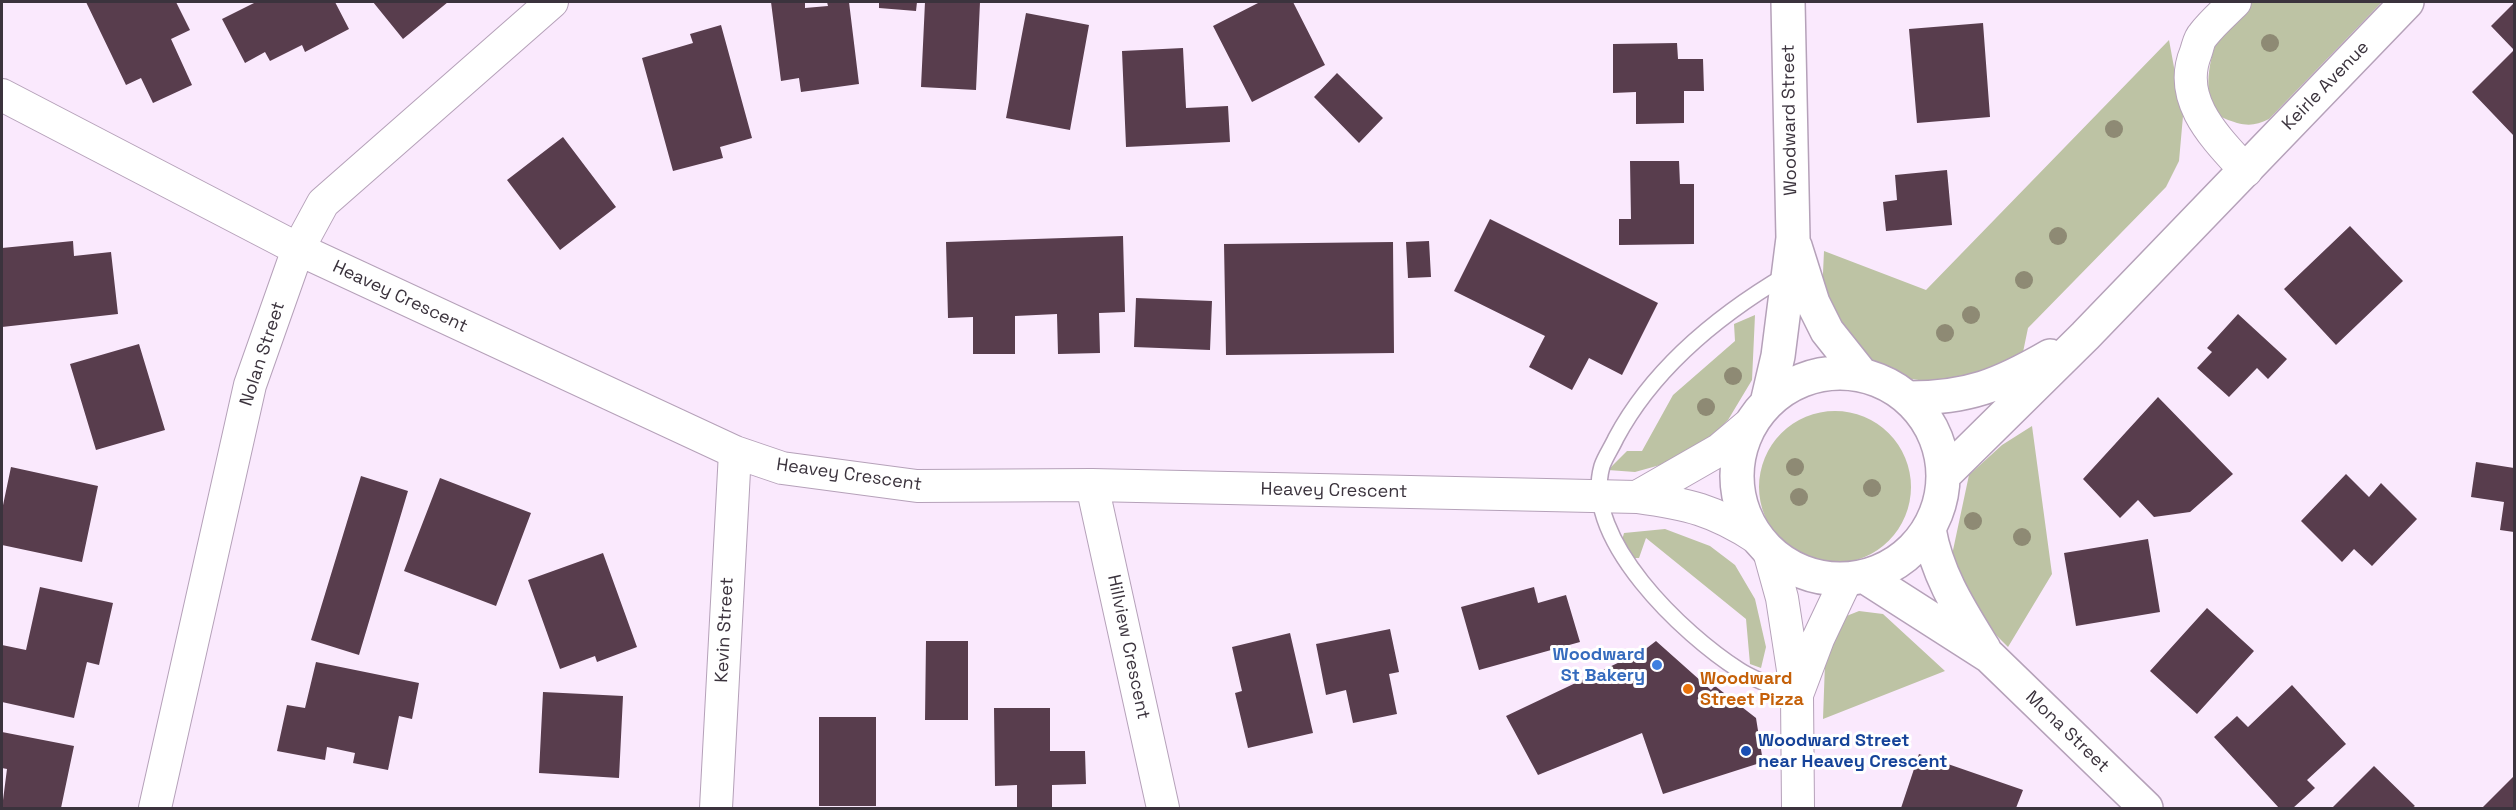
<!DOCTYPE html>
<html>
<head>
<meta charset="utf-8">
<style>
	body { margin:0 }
	#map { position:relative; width:2516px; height:810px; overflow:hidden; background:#fae9fd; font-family:"Space Grotesk",sans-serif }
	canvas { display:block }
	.frame { position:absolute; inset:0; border:3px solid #3b333d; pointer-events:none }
</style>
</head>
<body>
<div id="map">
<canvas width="2516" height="810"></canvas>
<div class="frame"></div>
</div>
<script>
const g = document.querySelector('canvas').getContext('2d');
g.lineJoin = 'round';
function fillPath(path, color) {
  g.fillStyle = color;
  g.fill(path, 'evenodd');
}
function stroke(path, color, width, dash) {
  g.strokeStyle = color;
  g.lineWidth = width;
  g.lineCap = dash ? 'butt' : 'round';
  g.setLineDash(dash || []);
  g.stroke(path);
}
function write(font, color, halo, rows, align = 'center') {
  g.font = font + ' "Space Grotesk",sans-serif';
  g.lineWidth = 6;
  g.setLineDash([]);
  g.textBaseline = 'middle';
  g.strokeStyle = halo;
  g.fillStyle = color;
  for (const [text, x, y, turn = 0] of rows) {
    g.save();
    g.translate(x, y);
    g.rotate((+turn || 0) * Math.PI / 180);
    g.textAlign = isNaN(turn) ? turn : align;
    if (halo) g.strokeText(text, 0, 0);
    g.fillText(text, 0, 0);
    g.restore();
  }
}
fillPath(new Path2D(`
	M2251,2H2382L2269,119C2257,125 2249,126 2237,123C2232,121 2224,119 2220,116C2200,100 2210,54 2219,36C2225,23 2241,11 2251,2Z
	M2169,40L2183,116L2179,161L2166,187L2028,328L2022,357L1985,381L1941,383L1896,377L1865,360L1822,295L1824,251L1926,290Z
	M1755,315L1752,380L1728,420L1699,448L1671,462L1635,472L1608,470L1627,451H1642L1673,395L1735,341L1734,324Z
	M1759 487a76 76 0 1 1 152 0a76 76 0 1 1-152 0Z
	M2032,426L2052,574L2008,647L1968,607L1949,569L1969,475L2002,445Z
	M1665,529L1710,546L1735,565L1755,599L1766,647L1761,668L1750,664L1746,619L1646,538L1639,558H1631L1621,544L1624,533Z
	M1859,611L1883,614L1945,671L1823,719L1825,663L1844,617Z`), '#bdc3a4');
fillPath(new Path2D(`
	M86,2H176L190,30L171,39L192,85L153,103L141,78L126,85Z
	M256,2H335L349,29L305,52L302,45L270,61L265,52L245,63L222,19Z
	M373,2H448L403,39Z
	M771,2H805V8L828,6L827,2H849L859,84L801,92L799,78L781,81Z
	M879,2H917L916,11L879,8Z
	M925,2H980L976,90L921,87Z
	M1260,2H1293L1325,65L1252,102L1213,26Z
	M2514,3V50L2491,26Z
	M1026,13L1089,25L1070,130L1006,118Z
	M1983,23L1990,117L1917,123L1909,29Z
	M721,25L752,138L720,147L723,158L673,171L642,58L693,43L690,34Z
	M1677,43L1678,59H1703L1704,91H1684V123L1636,124V92L1613,93V44Z
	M1183,48L1186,108L1228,106L1230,142L1126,147L1122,51Z
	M2514,50V136L2472,92Z
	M1337,73L1383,118L1359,143L1314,97Z
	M563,137L616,207L560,250L507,180Z
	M1630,161H1679L1680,184H1694V244L1619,245V219H1631Z
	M1947,170L1952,225L1886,231L1883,202L1897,200L1895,175Z
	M1490,219L1658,303L1622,375L1589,358L1572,390L1529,367L1545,336L1454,291Z
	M2350,226L2403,281L2336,345L2284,289Z
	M1123,236L1125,312L1099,313L1100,353L1058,354L1057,314L1015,316V354H973V317L948,318L946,242Z
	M73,241L74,256L111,252L118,314L2,327V248Z
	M1429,241L1431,277L1408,278L1406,242Z
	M1393,242L1394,353L1226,355L1224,244Z
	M1136,298L1212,301L1210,350L1134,347Z
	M2238,314L2287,359L2268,379L2257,368L2229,397L2197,368L2212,352L2207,348Z
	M139,344L165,430L96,450L70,364Z
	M2158,397L2233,474L2190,512L2154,517L2138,500L2120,518L2083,479Z
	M2476,462L2514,468V532L2500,530L2504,502L2471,497Z
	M11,467L98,486L82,562L2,545V510Z
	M2346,474L2369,497L2381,483L2417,519L2372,566L2354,549L2342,562L2301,521Z
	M361,476L408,491L359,655L311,640Z
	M440,478L531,513L496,606L404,571Z
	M2148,539L2160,612L2076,626L2064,553Z
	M603,553L637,647L597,662L595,656L560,669L528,580Z
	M40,587L113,603L99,665L87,662L74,718L2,702V645L26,650Z
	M1534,587L1538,603L1566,595L1580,642L1479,670L1461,607Z
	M2207,608L2254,651L2197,714L2150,671Z
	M1390,629L1399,672L1389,674L1397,714L1353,723L1346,690L1326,695L1316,644Z
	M1290,633L1313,733L1248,748L1235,693L1242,691L1232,647Z
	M926,641H968V720H925Z
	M1656,641L1711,690L1715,686L1756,718L1763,762L1663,794L1642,733L1538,775L1506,716L1643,651Z
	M316,662L419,683L412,719L399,716L388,770L353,763L355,753L327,747L325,760L277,751L287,705L305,708Z
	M2292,685L2346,744L2307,780L2315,788L2293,808H2279L2214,737L2237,716L2248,727Z
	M543,692L623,696L619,778L539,773Z
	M994,708H1050V751H1085L1086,784L1052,785V808H1017V785L995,786Z
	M819,717H876V806H819Z
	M2,732L74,746L61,808H2L7,769L2,768Z
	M1919,754L2023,790L2016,808H1901Z
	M2374,766L2415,806L2412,808H2332Z
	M2514,776V808H2482Z`), '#583d4d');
const service = new Path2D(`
	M1788,274C1720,314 1654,367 1616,438C1612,447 1605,457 1602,466C1581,539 1684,635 1739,670C1756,681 1778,688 1797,696`);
const minor = new Path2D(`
	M2235,2C2225,12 2212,23 2203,35C2199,39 2198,46 2196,52C2176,100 2216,138 2246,171
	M2,95L298,249L735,452L782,468L917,486L1092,485L1637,497C1688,504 1714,510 1757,538
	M1092,485L1163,808
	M1637,497L1719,450L1751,423
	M1769,551L1782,598L1797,696L1798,808
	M1798,692L1818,639L1846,580
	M155,808L250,385L298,249L323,203L552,2
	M716,808L735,452`);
const tertiary = new Path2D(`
	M1795,246L1813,303L1827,331L1862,375
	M1737 476a103 103 0 1 1 206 0a103 103 0 1 1-206 0Z
	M1909,398C1968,398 2000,385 2050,356
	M1767,403L1778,356L1793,238L1788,2
	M1943,476L2085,336L2407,2
	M1929,529C1937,575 1960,610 1984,649
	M1864,576L1989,656L2146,808`);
stroke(service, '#b5a1b9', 18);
stroke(minor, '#b5a1b9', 34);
stroke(tertiary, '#b5a1b9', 36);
stroke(service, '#fff', 15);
stroke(minor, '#fff', 32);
stroke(tertiary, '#fff', 33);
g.fillStyle = '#8e8a74';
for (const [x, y] of [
	[2270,43],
	[2114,129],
	[2058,236],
	[2024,280],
	[1971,315],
	[1945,333],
	[1733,376],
	[1706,407],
	[1795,467],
	[1872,488],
	[1799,497],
	[1973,521],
	[2022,537]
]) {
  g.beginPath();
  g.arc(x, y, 9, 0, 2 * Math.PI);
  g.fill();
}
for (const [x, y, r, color] of [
	[1657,665,6,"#3f7fe0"],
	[1688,689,6,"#e8710a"],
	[1746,751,6,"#1a4fb4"]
]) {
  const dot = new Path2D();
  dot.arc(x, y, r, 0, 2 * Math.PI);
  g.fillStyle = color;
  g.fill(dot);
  stroke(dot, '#fff', 2);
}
write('18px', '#3b333d', '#fff', [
	["Keirle Avenue",2326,86,-46],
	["Woodward Street",1790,120,-91],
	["Heavey Crescent",400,297,25],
	["Nolan Street",263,354,-72],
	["Heavey Crescent",849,475,8],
	["Heavey Crescent",1334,491,1],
	["Kevin Street",725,630,-87],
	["Hillview Crescent",1128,647,78],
	["Mona Street",2067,732,44]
]);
write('bold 18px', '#366cbe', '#fff', [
	["Woodward",1645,655],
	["St Bakery",1645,676]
], 'right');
write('bold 18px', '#c56008', '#fff', [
	["Woodward",1700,679],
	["Street Pizza",1700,700]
], 'left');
write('bold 18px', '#164399', '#fff', [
	["Woodward Street",1758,741],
	["near Heavey Crescent",1758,762]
], 'left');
</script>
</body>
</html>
